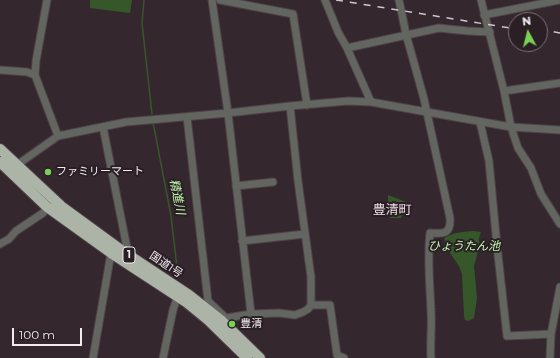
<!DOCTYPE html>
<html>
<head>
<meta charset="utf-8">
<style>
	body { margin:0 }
	#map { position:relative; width:560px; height:358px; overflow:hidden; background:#34282e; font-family:Montserrat,sans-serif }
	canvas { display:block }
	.north { position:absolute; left:508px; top:12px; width:40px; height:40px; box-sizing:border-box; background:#2a1f24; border:1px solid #7a7075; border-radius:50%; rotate:353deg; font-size:11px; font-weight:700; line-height:16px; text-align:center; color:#f2eaee }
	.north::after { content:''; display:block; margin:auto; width:14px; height:18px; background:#7ad156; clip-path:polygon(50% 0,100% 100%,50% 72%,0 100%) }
	.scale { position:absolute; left:12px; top:328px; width:70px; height:18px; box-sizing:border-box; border:2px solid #f2eaee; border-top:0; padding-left:5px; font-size:12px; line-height:14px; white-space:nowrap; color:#f2eaee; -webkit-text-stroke:3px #2a1f24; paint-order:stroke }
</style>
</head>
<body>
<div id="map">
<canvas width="560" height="358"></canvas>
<div class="north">N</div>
<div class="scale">100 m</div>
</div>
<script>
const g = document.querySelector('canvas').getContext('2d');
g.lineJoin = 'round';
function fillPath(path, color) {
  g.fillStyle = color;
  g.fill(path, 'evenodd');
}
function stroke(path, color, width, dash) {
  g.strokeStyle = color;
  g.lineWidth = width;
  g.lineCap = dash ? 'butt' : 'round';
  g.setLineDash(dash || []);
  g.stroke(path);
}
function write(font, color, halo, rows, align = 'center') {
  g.font = font + ' Montserrat,"Noto Sans JP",sans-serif';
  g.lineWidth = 4;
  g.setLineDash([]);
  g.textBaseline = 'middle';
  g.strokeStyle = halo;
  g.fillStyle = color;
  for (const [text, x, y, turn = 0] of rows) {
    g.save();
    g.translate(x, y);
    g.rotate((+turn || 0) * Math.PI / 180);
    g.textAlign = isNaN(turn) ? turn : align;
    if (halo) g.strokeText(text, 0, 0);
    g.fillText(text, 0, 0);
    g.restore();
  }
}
fillPath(new Path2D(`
	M90,0H132L130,13L90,8Z
	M388,195L406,202L401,218H390L388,208Z
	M474,231L481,232L479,238V248L474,266L477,298L474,318L468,321L465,320L464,316L462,274L459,266L446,247L445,241L444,238C455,232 461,232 474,231Z`), '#36572a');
stroke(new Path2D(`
	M144,0L142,23L152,114
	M153,122L171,216L178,276`), '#36572a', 1.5);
const minor = new Path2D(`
	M47,0L36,61L35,75L58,136
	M212,0L228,113L251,314
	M220,0L293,14L307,105
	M325,0L338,32L347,48L371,102
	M399,0L406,34L424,99L450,218C451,234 444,234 430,233C427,259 430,285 431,311C432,327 430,342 431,358
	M481,0L504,91L511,127L518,148L531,168L541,194L560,224
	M484,15L560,0
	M347,48L439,28L468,31L490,32
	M0,70L27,72L35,75
	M504,91L560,83
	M187,117L208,301L226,318
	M480,122L489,161L497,246L507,336L551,334
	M103,127L127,248L124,252
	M14,167L58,136L126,122L228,113L290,106L348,101L371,102L511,127L560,130
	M236,186L273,182
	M242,241L305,234
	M0,244L9,239L16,231L43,213L47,207
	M311,305H330L337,355L344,358
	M222,321L226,318L251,314L279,313L295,315L303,312L308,309L311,305V277L298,181L290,106
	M93,358L111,253
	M163,358L173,310L177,298
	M550,358L551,334L560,287`);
const highway = new Path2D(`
	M0,149L61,206L124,252L189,295L222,321L260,358
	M0,162L47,207L111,253L186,302L208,320L247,358`);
stroke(minor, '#4f4349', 9);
stroke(highway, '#4f4349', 12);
stroke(minor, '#626560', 7);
stroke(highway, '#abb4a7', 10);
stroke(new Path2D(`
	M336,0L516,29
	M540,29L560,33`), '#cfc7cb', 1.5, [7, 7]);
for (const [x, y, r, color] of [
	[48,172,4,"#7ad156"],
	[232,324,4,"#7ad156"]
]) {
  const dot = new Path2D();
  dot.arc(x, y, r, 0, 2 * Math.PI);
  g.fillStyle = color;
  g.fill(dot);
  stroke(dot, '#2a1f24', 1.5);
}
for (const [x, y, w] of [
	[129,255,12]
]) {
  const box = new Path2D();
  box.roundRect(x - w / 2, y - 8, w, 16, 3);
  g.fillStyle = '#2a1f24';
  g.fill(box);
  stroke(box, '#f2eaee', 1);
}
write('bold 10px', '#f2eaee', null, [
	["1",129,255]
]);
write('11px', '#f2eaee', '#2a1f24', [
	["ファミリーマート",56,172],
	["豊清",240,324]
], 'left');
write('11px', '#f2eaee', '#2a1f24', [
	["国道1号",166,265,34]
]);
write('italic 12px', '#c0f6ad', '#2a1f24', [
	["精進川",177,197,79],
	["ひょうたん池",464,246]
]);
write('13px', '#eedde5', '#2a1f24', [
	["豊清町",392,210]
]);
</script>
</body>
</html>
